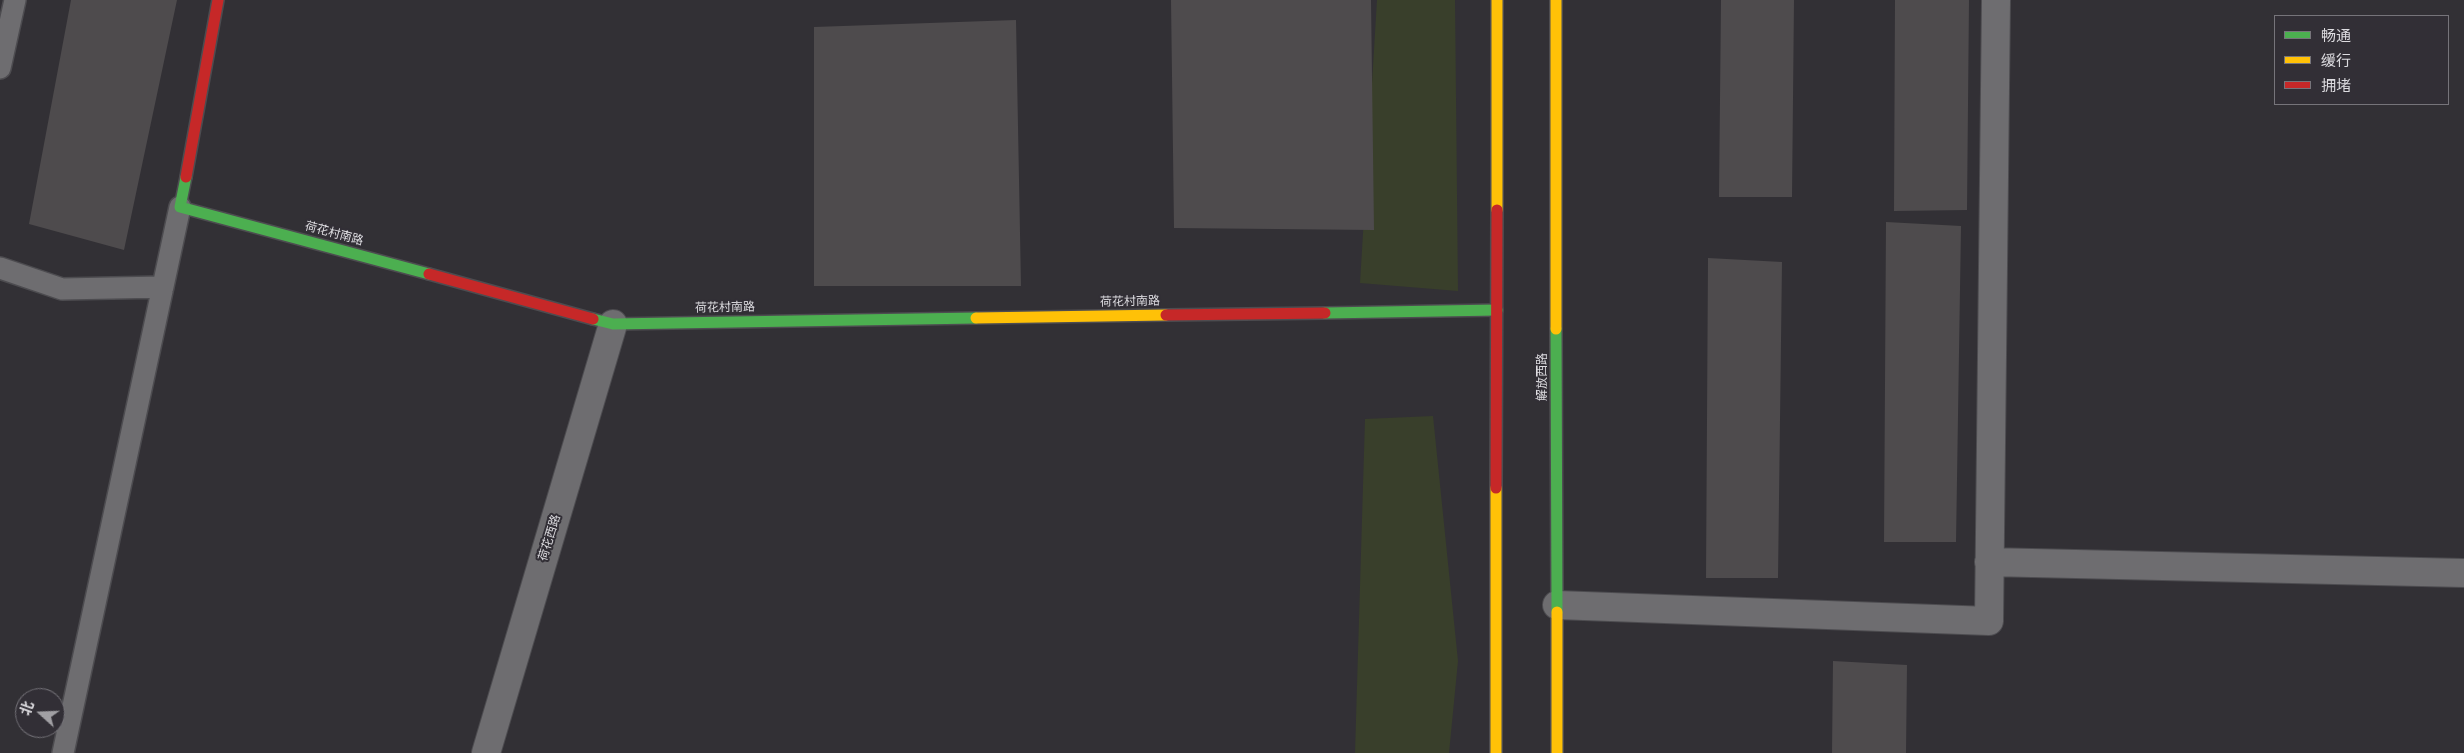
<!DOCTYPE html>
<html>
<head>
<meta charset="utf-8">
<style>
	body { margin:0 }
	#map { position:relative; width:2464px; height:753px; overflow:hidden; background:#323035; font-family:"DejaVu Sans","Noto Sans SC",sans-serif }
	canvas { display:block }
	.legend { position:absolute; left:2274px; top:15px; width:175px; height:90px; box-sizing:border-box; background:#322f36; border:1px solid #76747a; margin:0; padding:6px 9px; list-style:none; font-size:15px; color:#dddce0 }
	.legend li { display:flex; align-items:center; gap:10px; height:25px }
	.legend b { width:25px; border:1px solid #76747a }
	.north { position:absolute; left:15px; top:688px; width:50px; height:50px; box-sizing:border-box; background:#322f36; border:1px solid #76747a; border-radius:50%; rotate:290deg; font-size:14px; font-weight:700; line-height:20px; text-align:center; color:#dddce0 }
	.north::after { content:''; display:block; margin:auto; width:18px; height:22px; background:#a1a0a4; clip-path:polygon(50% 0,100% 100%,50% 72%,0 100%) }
</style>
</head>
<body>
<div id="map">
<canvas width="2464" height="753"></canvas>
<ul class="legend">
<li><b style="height:6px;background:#4caf50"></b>畅通</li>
<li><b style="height:6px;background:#ffc107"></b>缓行</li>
<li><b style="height:6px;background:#c62828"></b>拥堵</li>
</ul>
<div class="north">北</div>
</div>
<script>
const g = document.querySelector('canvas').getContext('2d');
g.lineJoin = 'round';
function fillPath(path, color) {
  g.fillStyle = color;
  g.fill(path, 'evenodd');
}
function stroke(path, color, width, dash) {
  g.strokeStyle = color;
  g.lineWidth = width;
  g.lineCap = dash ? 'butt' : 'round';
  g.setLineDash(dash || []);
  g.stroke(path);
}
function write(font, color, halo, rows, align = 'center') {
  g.font = font + ' "DejaVu Sans","Noto Sans SC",sans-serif';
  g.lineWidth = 4;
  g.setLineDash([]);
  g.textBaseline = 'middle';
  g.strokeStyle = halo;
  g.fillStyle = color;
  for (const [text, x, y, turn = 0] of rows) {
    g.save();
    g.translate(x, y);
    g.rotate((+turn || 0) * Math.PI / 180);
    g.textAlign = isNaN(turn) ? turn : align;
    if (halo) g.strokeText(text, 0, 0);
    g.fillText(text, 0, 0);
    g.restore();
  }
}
fillPath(new Path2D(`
	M1377,0H1455L1458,291L1360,283Z
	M1433,416L1458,661L1449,753H1355L1365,419Z`), '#393f2b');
fillPath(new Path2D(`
	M71,0H177L124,250L29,224Z
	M1171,0H1371L1374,230L1174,228Z
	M1721,0H1794L1792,197H1719Z
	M1895,0H1969L1967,210L1894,211Z
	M1016,20L1021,286H814V27Z
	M1886,222L1961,226L1956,542H1884Z
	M1708,258L1782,262L1778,578H1706Z
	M1833,661L1907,665L1906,753H1832Z`), '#4e4b4d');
const lane = new Path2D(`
	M0,68L15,0
	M0,268L62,289L163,287
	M63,753L180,207`);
const street = new Path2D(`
	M1989,562L2464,573
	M1557,605L1989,621L1996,0
	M486,753L613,324`);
const fast = new Path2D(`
	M186,177L180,207L429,274
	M1325,313L1497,310
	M593,319L613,324L976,318
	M1556,329L1557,612`);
const slow = new Path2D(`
	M1556,0V329
	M1497,210V0
	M976,318L1166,315
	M1557,612V753
	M1496,753V488`);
const jam = new Path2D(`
	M186,177L218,0
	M429,274L593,319
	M1166,315L1325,313
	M1496,488L1497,210`);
stroke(lane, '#4d4c50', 24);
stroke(street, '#4d4c50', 30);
stroke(fast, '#4d4c50', 14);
stroke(slow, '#4d4c50', 14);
stroke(jam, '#4d4c50', 14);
stroke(lane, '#6e6d70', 21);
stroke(street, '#6e6d70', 28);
stroke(fast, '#4caf50', 11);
stroke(slow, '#ffc107', 11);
stroke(jam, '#c62828', 11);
write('12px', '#dddce0', '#322f36', [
	["荷花村南路",334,234,15],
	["荷花村南路",1130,302,-1],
	["荷花村南路",725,308,-1],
	["解放西路",1543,377,-90],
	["荷花西路",550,538,-73]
]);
</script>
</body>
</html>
